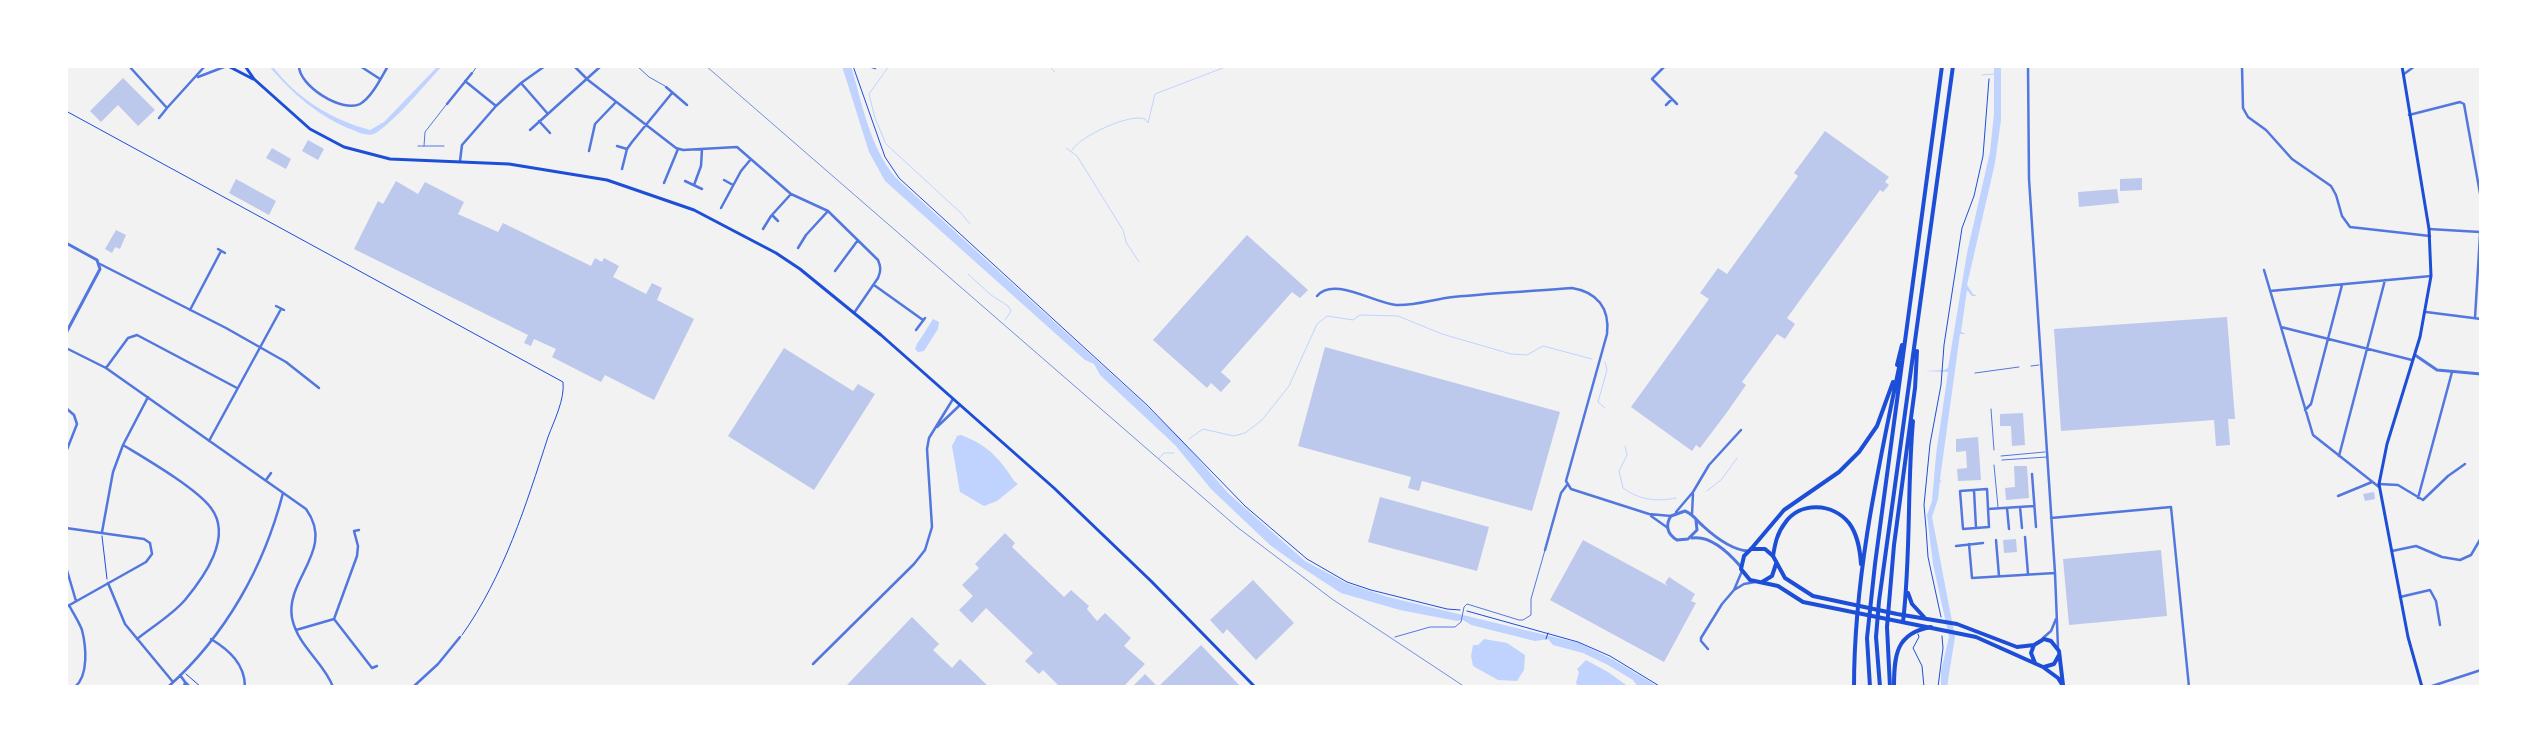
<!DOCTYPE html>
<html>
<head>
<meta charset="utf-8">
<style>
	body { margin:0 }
	#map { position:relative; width:2547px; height:753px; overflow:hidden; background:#f2f2f2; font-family:Poppins,sans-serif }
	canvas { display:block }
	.frame { position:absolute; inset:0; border:68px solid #fff; pointer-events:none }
</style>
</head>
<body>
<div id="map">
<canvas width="2547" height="753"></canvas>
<div class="frame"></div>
</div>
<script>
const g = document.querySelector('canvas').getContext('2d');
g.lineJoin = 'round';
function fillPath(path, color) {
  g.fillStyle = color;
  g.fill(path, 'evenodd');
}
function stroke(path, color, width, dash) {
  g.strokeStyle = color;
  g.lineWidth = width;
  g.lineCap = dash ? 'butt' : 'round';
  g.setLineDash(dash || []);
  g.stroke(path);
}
fillPath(new Path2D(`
	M269,66H272C298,99 330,119 370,130L384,122L438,66H442C421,89 400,116 376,133C370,137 359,133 353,130C319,117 293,94 269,66Z
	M842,66H851C862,103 870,148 896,178L1138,398L1180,438L1228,493L1305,561L1346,583L1388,597L1579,643L1612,659L1659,687H1638L1633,680L1608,665L1583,653L1553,645L1548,639L1535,641L1471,625L1463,620L1457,621L1400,610L1341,593L1292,561L1270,545L1211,489L1175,445L1100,375L1094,364L1085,360L885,181L869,152Z
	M1994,66H2001V120L1995,163L1967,285L1973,294L1977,296H1972L1967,290L1961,332L1966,334H1960L1940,479L1942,483L1940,481L1938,499L1932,517L1955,637L1947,687H1941V671L1949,637L1933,564L1927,515L1932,501L1936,455L1948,372L1924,371L1944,370L1948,368L1967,253L1990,152L1994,114Z
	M933,319L939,322L938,329L924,351L918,352L915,349L917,344Z
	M961,435C988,445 999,458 1015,482L1018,484L997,501L984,506L960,492L952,446L957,436Z
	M1484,639L1507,643L1525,655L1524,670L1517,681L1498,680L1473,666L1471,656L1473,645H1478Z
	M1586,660L1608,672L1629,687H1579L1576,683L1579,672L1577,669Z`), '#bfd3fe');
stroke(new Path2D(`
	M889,66L869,94L875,118L886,144L961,213L970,224
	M1049,66L1055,72
	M1982,75L1996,74
	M1066,148L1077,156L1123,230L1126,242L1139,262
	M1072,150C1080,136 1130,113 1145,119L1148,123L1155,94L1228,66
	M968,274L991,295L1008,306L1011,311L1005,320
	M1605,362L1607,370L1598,402L1605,408
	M1189,439L1203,429L1234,436L1245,433L1262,420L1289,386L1317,324L1327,316L1353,320L1360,315L1398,316L1442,334L1511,354L1527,355L1543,346L1592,359
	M1625,446L1627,455L1619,471L1623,488C1640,500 1656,502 1676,498
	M1159,458L1164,453H1174
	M1707,491L1722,479L1737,458`), '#bfd3fe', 1);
fillPath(new Path2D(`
	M123,78L155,110L138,126L118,105L101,122L90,111Z
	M1825,131L1889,177L1885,182L1889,185L1883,192L1880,190L1787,318L1795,324L1785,339L1777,334L1742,382L1746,385L1725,415L1700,448L1696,445L1692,451L1631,407L1709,299L1700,293L1718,268L1727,274L1798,176L1794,173Z
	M308,140L324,149L318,160L302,151Z
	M272,148L291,159L286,169L266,158Z
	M2142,178V190L2120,191V179Z
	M236,179L276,201L269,215L229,193Z
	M396,181L418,194L425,182L464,202L458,214L498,232L503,223L591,266L595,258L602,262L604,258L619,266L613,277L646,294L652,283L662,288L657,300L694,319L654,400L605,375L601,382L552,357L556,349L534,339L531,346L524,343L528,335L354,249L378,201L383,204Z
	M2117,189L2119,203L2079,207L2078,192Z
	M116,230L126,235L120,249L115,247L112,253L105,249Z
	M1247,235L1308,290L1300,298L1292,292L1221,372L1231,381L1221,392L1211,383L1207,388L1153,340Z
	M2227,317L2235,419H2228L2230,445L2216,446L2214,420L2061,431L2054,329Z
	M1325,347L1560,412L1532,511L1422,481L1419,491L1408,488L1411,477L1298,446Z
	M784,348L853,391L858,384L875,394L814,490L728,436Z
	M2023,413L2025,445L2012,446L2011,426H2000V414Z
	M1978,437L1981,480L1958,481L1957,469L1967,468L1966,451L1956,452V439Z
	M2014,466H2027L2029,498L2006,500L2005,488L2015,487Z
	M2374,492L2375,499L2365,501L2363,494Z
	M1380,497L1489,527L1477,571L1368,542Z
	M1005,533L1015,543L1012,547L1064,597L1071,590L1089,606L1087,609L1097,621L1105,613L1131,638L1124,646L1145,664L1123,687H1060L1043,670L1039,674L1025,661L1033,653L986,608L972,623L959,610L973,596L962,585L979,568L975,564Z
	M2016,539L2017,552L2004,553L2003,540Z
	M1583,540L1668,586L1665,583L1669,577L1695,594L1691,601L1696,603L1664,662L1550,600Z
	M2161,550L2167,616L2069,625L2063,559Z
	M1253,580L1294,623L1256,660L1227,629L1223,634L1210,620Z
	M912,617L939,644L933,650L952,668L960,659L989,687H845Z
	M1201,645L1241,687H1158Z
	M1145,674L1158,687H1132Z`), '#bdc9ec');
stroke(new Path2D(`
	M853,66L885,157L899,178L1147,405L1245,506L1307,559L1347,582L1371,590L1447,609L1460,610
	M66,111L563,382C565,399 554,421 548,437C526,505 504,576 462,635
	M102,536L107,579
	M1467,611L1578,642L1610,656L1661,687
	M1941,617L1928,557L1926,528L1924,505L1930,444L1941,385L1944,345L1962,228L1974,196L1983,156L1989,79
	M1918,634L1919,637L1913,648L1922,666L1924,687
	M1546,639L1548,633
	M186,674L201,687
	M1938,687L1943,648L1942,636`), '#1d4ed8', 1);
stroke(new Path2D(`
	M637,66L649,77L665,86
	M473,72L477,66
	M418,146H444
	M424,146L425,132L446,105
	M2031,366L2039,365
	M1975,373L2019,367
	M1991,409L1994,450
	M2001,456L2045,452
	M2002,460L2047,457
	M1994,465L1998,507
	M1395,637L1430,627H1455L1461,622L1464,607L1467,604L1519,620H1523L1531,615V599L1545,550`), '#5277de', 1);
stroke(new Path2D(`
	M129,66L167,108L159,118
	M299,66C299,86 342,113 360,104C372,97 381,78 388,66
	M360,66L380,79
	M574,66L588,80L676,148L683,150L737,147L791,194L828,211L878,260C881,267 881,271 878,278L854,313
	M869,66L875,68
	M1665,66L1652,79L1677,104
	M2028,66L2029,179L2055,573L2058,648
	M2242,66L2243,108L2248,117L2266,130L2292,159L2331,186L2336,195L2342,216L2350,227L2430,236
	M2404,74L2415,66
	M198,77L224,67
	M465,81L496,106
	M521,83L548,114
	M666,87L687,105
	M447,104L472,73
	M1666,105L1672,99
	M167,108L205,66
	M2409,115L2460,102L2464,104L2481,199
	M539,121L550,133
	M530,130L601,66
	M617,146L627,149
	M589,151L595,124L616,102
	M460,161L462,145L496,106L521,83L545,66
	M622,169L627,149L632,142L672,93
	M724,180L733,185
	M685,181L702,189
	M664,183L678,149
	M694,185L701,166L702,149
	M721,208L741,171L751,159
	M772,215L778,221
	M763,229L771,216L791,194
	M2429,229L2480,232
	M798,248L806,235L828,211
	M218,249L225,253
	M100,264L226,328L286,362L319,388
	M2264,270L2313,435L2379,487
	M835,271L858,240
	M874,285L923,320
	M2270,291L2431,276
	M1317,296C1333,276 1374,303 1396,305C1415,306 1434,299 1453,297C1493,293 1532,291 1572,288C1597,292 1610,308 1607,334L1566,481L1571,489L1649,514L1671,516
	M276,306L284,310
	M190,310L221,251
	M2426,312L2481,319
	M2475,318L2481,218
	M2281,327L2412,360
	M916,330L925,318
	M66,348L106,368L306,509C336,550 285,579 292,618C298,647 324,662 333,687
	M106,368L128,338L137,335L237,388
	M66,408L74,415L77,424L66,452
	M2305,410L2311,404L2342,285
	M937,427L960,405
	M209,441L281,309
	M123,445C146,459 196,488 211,508C233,537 204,577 185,600C172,615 152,627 137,639
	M2339,456L2385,280
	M2032,474L2036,527
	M266,480L271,473
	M2379,484L2398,485L2423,500L2448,476L2465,464
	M1987,489L1989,527L1963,529L1960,491Z
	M1974,490L1976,528
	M2338,496L2372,482
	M2418,498L2452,372
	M2020,507L2022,528
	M2007,508L2009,529
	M1988,509L2034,506
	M1676,512L1693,492L1709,465L1741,430
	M1692,514L1693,494
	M1651,516L1668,528
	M2051,518L2171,507L2189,687
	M66,528L144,539L150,543L152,554L146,562L66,607
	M102,532L113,472L123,445L148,397
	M2025,537L2028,574
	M1996,540L1999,576
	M1969,544L1972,578L2055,573
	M1956,546L1983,543
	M1545,550L1561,493L1567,485
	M2392,551L2416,546L2442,557L2460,560L2471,555L2481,538
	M66,567L76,601
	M1742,571L1734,590L1744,584L1755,582
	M108,583L125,624L173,682
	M2400,597L2430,590L2436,601L2440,625
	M69,605C73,613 79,622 82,630C86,646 89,675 75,687
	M334,619L357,556L358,546L354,531L359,530
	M334,619L372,668L377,666
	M296,630L334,619
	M2043,638L2051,631L2056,619
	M211,639C229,650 245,664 245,687
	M1708,649L1701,641V638L1722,604L1734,590
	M813,664L914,564L925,550L932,527L927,449L929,438L953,399
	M180,675L185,682L184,687
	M185,682L190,687
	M168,687C226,635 264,567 283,493
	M413,687L438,664L460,637
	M2429,687L2481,670`), '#5277de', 2.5);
stroke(new Path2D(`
	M66,243L97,260L100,269L66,333
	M2415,355L2437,370L2481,374
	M1696,520L1697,530L1688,539L1677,540C1667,534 1665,525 1671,516L1685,511C1693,514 1696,520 1703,526C1715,537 1732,550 1748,551
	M1692,538C1711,535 1730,554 1741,567`), '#5277de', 3);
stroke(new Path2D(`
	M228,66L253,79
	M245,66L254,79L310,129L344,147L390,159L509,164L607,180L694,210L776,253L800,269L881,335L1054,488L1151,581L1255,687
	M2402,66L2429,229L2431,276L2420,337L2387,444L2379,484L2408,637L2422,687`), '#1d4ed8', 3);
stroke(new Path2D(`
	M1762,582L1772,576L1776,564
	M2034,645L2017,647L1957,624L1897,614L1813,596L1785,578L1773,556L1765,549H1751L1744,556L1741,569L1750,580L1778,586L1803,602L1976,637L2043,667L2058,678L2063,686
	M2035,663L2031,653L2034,645L2044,639L2051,641L2059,651L2063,685
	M2044,667L2054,664L2059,655`), '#1d4ed8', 4);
stroke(new Path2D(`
	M1897,365L1902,345
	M1915,389L1917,351
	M1751,549L1784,510L1839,472L1859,452L1877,426L1893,382
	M1773,556C1775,544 1777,533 1785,523C1800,501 1833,503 1849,523C1858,535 1860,550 1861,564
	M1908,593L1912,604L1924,617
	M1903,622C1911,555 1907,488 1913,421
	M1854,687C1854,577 1878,469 1900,363
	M1870,687L1867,638L1875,564L1942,66
	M1880,687L1876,637L1879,601L1953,66
	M1890,687L1887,627L1894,545L1915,388
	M1894,687C1894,655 1896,633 1931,627`), '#1d4ed8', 4);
stroke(new Path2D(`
	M706,66L1237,527L1332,599L1465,687`), '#7290e2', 1);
</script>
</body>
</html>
